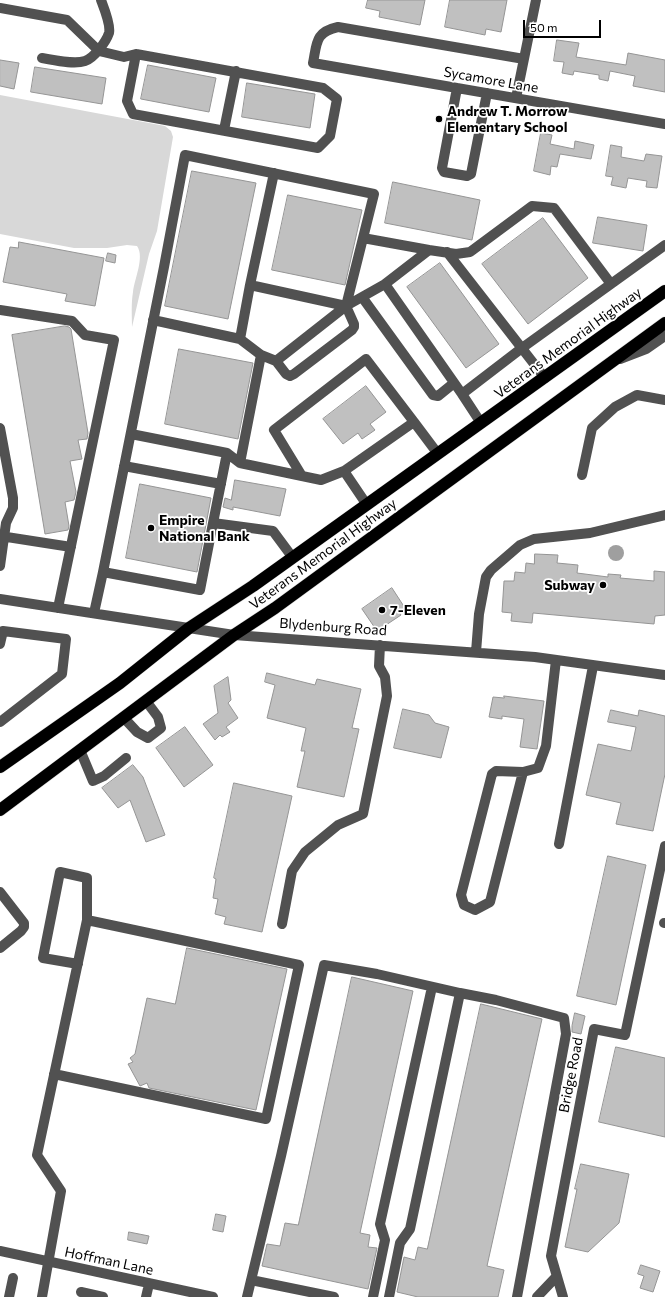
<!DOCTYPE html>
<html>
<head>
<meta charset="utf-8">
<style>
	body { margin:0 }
	#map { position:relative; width:665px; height:1297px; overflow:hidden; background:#fff; font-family:Commissioner,sans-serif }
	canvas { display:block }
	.scale { position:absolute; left:523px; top:20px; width:78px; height:18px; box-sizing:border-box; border:2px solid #000; border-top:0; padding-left:5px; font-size:12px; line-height:14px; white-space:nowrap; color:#000; -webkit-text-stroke:3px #fff; paint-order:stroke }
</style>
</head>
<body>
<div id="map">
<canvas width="665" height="1297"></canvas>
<div class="scale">50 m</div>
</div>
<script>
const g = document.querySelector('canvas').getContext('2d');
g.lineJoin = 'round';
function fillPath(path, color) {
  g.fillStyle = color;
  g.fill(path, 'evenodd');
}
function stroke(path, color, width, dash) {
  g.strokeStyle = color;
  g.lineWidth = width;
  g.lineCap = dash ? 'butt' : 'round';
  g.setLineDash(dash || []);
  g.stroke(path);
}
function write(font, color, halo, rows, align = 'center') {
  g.font = font + ' Commissioner,sans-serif';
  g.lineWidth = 3.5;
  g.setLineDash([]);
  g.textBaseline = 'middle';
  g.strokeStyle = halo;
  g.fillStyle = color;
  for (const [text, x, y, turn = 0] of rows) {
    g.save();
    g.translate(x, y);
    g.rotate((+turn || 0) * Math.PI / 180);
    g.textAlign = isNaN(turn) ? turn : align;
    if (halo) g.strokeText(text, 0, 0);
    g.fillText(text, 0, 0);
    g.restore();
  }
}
fillPath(new Path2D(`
	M0,95L165,126L171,131L173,137L157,231L149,254L132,327C132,316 131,304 133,292C134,280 145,257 137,246L127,245L107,248H74L0,234Z`), '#d8d8d8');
fillPath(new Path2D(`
	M608 553a8 8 0 1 1 16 0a8 8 0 1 1-16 0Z`), '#9f9f9f');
const building = new Path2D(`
	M368,0H425L420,25L379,17L380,11L366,8Z
	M450,0H507L501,32L486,29L485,35L445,27Z
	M557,40L579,43L576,57L626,65L628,53L665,60V92L633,86L635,76L610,71L608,81L599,79V75L574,71L573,75L562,73L564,62L554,61Z
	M0,60L19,63L14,89L0,86Z
	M148,65L216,78L209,112L141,99Z
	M35,67L106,78L102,104L31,92Z
	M247,83L315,94L310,128L242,117Z
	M541,133L552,135L550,144L574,149L575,141L594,145L591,159L560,154L557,167L551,166L550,175L534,171Z
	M611,145L622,147L621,157L644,161L646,154L662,156L657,188L646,187L647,181L628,178L626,188L611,185L613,177L606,176Z
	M192,171L256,183L228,319L165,306Z
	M393,182L480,200L472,240L385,223Z
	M288,195L362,210L345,285L272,270Z
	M598,217L647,225L643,251L593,243Z
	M543,218L588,278L528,324L482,264Z
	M19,242L104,258L95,306L65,301L67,294L3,282L10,247L18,248Z
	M108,253L116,255L115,263L106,261Z
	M440,263L499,344L466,368L407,287Z
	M65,326L69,327L71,329L88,433L87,439L78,440L82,459L70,461L76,492L74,500L65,502L69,526L68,530L45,534L12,335Z
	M179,349L253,363L238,439L165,424Z
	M366,386L386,412L370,424L375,430L362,439L358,433L343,444L323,419Z
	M235,480L286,489L280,516L233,507V510L223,507L225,498L231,500Z
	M140,484L211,498L197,572L126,558Z
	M535,554L558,555L557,563L578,565L577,573L608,577V574L621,575L620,578L654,581V571L665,572V615L655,616L654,624L533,613L532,623L511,621L512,613L502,612L504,581H514L515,572L525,573L526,563L534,564Z
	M392,588L405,608L399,612L401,615L377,631L362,609Z
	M267,673L315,685L317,679L361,689L352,728L359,729L344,797L297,787L305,751H301L306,728L267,718L275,685L265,682Z
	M228,677L231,700L228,703L238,718L226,727L230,732L222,737L220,735L215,740L203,724L218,713L214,686Z
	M504,696L544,701L537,749L520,747L524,719L502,716V719L489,717L493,697L504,698Z
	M403,709L429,715L435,723L449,727L441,758L394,748Z
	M611,710L638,716L639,710L665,716V774L653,831L616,824L621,803L586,795L598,744L631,751L636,727L608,722Z
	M185,727L213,765L184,787L156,748Z
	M133,765L143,777L165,835L146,842L130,800L118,808L102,788Z
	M234,783L292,796L262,932L224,924L226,917L215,914L218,899L213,898L216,879L214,878Z
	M608,856L646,865L616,1005L577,996Z
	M187,948L287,969L256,1110L149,1088L147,1083L140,1086L128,1064L133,1062L130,1058L135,1054L147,998L175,1004Z
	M352,977L413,991L360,1233L370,1235L368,1247L377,1248L368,1289L262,1266L267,1244L280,1246L285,1223L298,1225Z
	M481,1004L542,1019L487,1266L504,1270L498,1297H418L397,1292L404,1257L415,1260L418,1247L427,1249Z
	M575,1013L585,1016L581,1034L572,1032V1026Z
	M616,1047L665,1058V1137L599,1122Z
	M581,1164L629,1174L619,1223L588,1252L565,1247L577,1189H575Z
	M216,1214L226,1216L223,1232L213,1230Z
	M129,1232L149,1236L147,1244L128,1240Z
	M641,1265L660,1271L653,1292L640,1288L644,1276L638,1274Z`);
fillPath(building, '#c0c0c0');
stroke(building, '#959595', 1);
const highway = new Path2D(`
	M0,767L120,683L189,628L253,586L665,291
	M0,810L234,635L275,608L665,323`);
stroke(highway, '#dbdbdb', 13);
stroke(new Path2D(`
	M0,8L67,20L99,51L124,57L136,54L323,88L337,99L330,136L318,148L133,114L127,101L136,54
	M42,58C54,60 74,65 85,61C94,58 106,42 109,33C111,25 104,8 101,0
	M524,59L338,27C315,32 317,43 313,63L665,124
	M457,88L442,168L444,172L467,176L471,174L487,93
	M516,98L536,0
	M224,130L236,71
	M363,238L429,250
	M447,252L545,378
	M385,284L429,250L456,254L470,252L532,206L554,208L611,284
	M250,285L274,173
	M362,297L433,395L438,396L454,383
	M0,310L72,321L85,335L114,340L58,608
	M153,320L240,339
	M620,359L646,349L665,336
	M276,361L286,374L290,376L294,374L352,330L354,327V324L346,306
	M462,394L481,423
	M0,428L13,498V508L6,523L0,566
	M131,434L227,453
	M240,463L227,453L213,523L273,531L293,558
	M124,466L221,484
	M344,471L414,422L438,454
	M582,475L592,428L615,407L637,395L665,400
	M302,476L274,430L366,359L414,422
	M367,505L344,471L321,480L240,463L261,355L240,339L250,285L346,306L385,284L462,394L522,348L665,245
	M0,536L71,547
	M103,572L164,267L185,155L374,194L346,306L276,361L261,355
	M0,599L234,635L535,657L665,675
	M94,613L103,572L200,590L213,523
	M0,644L3,631L66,639L62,674L0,722
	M476,652L479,614L486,577L491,570L520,545L534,539L590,533L665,515
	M124,718L137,732L148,738L161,728L158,717L146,701
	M80,750L93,781L104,776L126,758
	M523,772L496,771L492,774L461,895L464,905L475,910L490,902L523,772L538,768L546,746L556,660
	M559,844L593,666
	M0,892L24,923V927L21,931L0,948
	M664,923H665
	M282,924L292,871L305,852L338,825L363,814L387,696L385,677L379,666L380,645
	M460,993L496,1000L564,1018L566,1034L517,1297
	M54,1074L266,1119L299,965L87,920
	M0,1251L213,1297
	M251,1280L334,1297
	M81,1292L103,1297
	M9,1297L13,1278
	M42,1297L61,1191L37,1155L87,920V878L60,872L43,958L78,964
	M146,1297L149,1284
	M247,1297L281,1156L324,965L377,974L460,993L410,1229L400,1243L389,1297
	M373,1297L385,1240L380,1224L432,987
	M537,1297L557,1276
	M563,1297L551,1256L594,1029L625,1035L665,846`), '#515151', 10);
stroke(highway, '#000', 12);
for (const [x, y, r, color] of [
	[439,119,4,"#000"],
	[151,528,4,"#000"],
	[603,585,4,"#000"],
	[382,610,4,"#000"]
]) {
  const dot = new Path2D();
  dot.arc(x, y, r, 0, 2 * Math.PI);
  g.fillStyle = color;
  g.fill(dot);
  stroke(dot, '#fff', 1.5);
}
write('14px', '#000', '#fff', [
	["Sycamore Lane",491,80,10],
	["Veterans Memorial Highway",568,343,-36],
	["Veterans Memorial Highway",323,554,-36],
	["Blydenburg Road",333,627,4],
	["Bridge Road",571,1075,-79],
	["Hoffman Lane",109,1261,12]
]);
write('bold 14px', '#000', '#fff', [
	["Andrew T. Morrow",447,111],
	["Elementary School",447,127],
	["Empire",159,520],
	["National Bank",159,536],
	["Subway",595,585,"right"],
	["7-Eleven",390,610]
], 'left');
</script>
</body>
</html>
